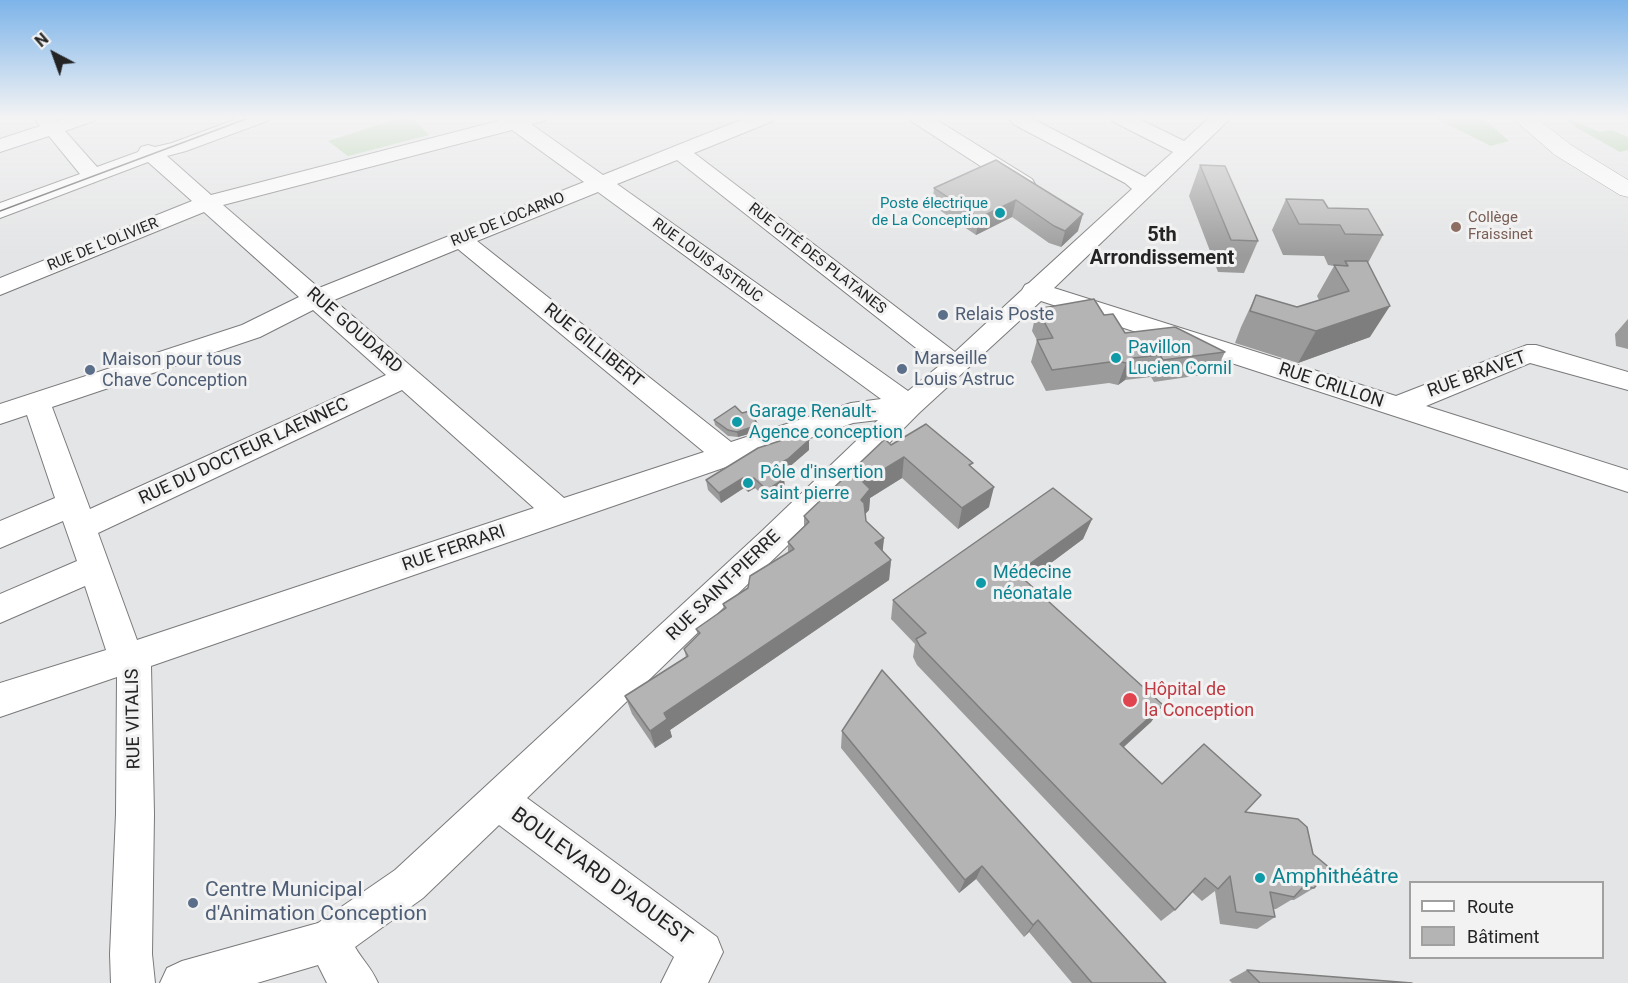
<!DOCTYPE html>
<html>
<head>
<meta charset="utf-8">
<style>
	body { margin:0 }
	#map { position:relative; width:1628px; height:983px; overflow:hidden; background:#e4e5e6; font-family:Roboto,sans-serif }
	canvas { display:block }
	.legend { position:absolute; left:1409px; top:881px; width:195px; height:78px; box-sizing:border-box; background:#f2f2f3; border:2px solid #a0a0a1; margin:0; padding:8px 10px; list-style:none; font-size:18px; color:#242425 }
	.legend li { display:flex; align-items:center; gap:12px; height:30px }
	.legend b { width:30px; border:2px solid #a0a0a1 }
	.north { position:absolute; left:24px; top:24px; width:60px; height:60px; -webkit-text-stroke:4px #f2f2f3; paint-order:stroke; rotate:319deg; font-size:16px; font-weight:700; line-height:24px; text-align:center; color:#242425 }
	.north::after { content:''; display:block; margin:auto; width:21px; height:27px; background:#242425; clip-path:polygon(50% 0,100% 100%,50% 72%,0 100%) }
</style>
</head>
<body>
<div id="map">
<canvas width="1628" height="983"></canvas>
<ul class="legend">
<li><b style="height:8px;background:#fff"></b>Route</li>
<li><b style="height:16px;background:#b5b4b4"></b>Bâtiment</li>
</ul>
<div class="north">N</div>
</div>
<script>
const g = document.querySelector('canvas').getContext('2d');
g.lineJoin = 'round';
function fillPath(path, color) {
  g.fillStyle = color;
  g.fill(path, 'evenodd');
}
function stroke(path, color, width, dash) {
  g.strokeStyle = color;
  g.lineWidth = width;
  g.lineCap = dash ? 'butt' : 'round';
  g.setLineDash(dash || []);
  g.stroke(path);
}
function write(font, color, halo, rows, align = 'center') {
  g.font = font + ' Roboto,sans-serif';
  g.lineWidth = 6;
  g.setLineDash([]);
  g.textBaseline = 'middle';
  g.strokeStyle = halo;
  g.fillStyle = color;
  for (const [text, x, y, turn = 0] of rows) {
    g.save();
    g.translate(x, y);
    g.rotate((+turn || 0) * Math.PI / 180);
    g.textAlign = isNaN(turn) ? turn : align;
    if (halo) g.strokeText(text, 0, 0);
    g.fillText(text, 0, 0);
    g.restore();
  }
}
fillPath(new Path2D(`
	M403,117H412L429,135L348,156L328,141Z
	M1432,117H1482L1509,141L1491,146Z
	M1564,117L1600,132L1612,130L1628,137V150L1620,152L1577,128Z`), '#a8ce9a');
const minor = new Path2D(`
	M33,117H54L57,121L67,117H97L94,121L65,131L97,167L138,152L141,147L148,145L155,147L172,143L242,117H270L267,121L186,151L167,156L211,195L498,121L495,117H547L544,121L531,124L603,175L748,117H776L773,121L694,153L955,352L1022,290L1025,285L1029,283L1132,189L1125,183L1013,124L1010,120L1012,117H1029L1145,177L1173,152L1112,121L1109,117H1135L1184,141L1210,117H1232L1054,288L1396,396L1527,345H1536L1628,372V390L1530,363L1426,406L1628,470V492L1041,301L919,413L785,548L527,798L717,937L723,952L708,983H661L674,957L499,825L423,898L355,947C363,961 371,967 378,983H327L318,965L257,983H160L167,968L182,961L318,923L395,870L763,530L878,420L853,423L151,666L154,814L152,954L155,983H111L110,954L116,814L117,677L0,717V683L106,650L85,586L0,623V594L77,561L63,521L0,548V521L55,498L27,415L0,424V404L242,325L299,297L204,212L0,295V278L192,201L148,162L0,218V203L80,174L49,136L0,152V139L40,126ZM512,130L584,182L319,288L223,205ZM677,160L939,366L908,391L617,184ZM598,192L881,399L851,403L731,442L477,241ZM458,249L704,452L564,498L334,300ZM313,310L386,375L90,509L52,407L260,337ZM402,390L534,508L137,640L98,533Z
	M908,117H932L1032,179L1035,184L1032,189L1024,190L1016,189L911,121Z`);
const major = new Path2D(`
	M1511,117H1535L1571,145L1628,180V197L1620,195L1555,155Z`);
stroke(minor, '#7a7a7c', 2);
stroke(major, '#7a7a7c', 1);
fillPath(minor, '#fff');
fillPath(major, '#fff');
stroke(new Path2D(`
	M0,211L251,117`), '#555556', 1.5);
fillPath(new Path2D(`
	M996,160L1078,231L1061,247L1049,243L1012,217L976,235L932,205L934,188Z
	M1200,165L1258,241L1244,273L1218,272L1189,196Z
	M1286,199L1328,208L1383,235L1368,263L1370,337L1298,363L1235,343L1241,327L1256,295L1297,307L1319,300L1317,296L1334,266L1328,265L1324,256L1283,255L1272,230Z
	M1037,309L1104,315L1125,333L1225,352L1215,373L1154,382L1151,377L1125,380L1118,385L1109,383L1046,391L1031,362L1037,340L1032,331Z
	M1628,319V349L1616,346L1615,334Z
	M714,420L759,431L738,437L728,436L715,425Z
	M891,445L972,468L989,507L958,529L902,478L870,498L869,510L865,514L866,521L884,538L882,551L891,560L889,580L670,730L672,737L655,748L632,714L625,696L686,657L684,649L698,635L696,629L724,610L723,604L748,588L788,553V542L804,526V516Z
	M809,450L788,468L778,474L784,479L785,489L768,500L755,488L748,492L744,488L721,503L708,490L706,480Z
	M1092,519L1083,539L1026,581L1163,705L1151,722L1124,747L1162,784L1245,812L1314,888L1294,900H1291L1276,909H1273L1275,917L1257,929L1220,924L1215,891L1202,901L1192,892L1175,910L1161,921L917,665L913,657L915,644L891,619L893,600Z
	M842,731L1166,983H1072L1029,932L1024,937L976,879L959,893L841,748Z
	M1247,970L1412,983H1232L1229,980Z`), '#9c9b9b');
fillPath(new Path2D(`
	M1016,200L1012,217L976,235L979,218Z
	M1083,214L1078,231L1061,247L1065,231Z
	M1390,306L1370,337L1298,363L1316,331Z
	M1133,358L1125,380L1118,385L1126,363Z
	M758,425L759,431L738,437L737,432Z
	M809,440V450L788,468L771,477V468Z
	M904,457L902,478L870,498L869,510L859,521L861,500L863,482Z
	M743,478L744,488L721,503L719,493Z
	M754,478L755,488L748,492L747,482Z
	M784,479L785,489L768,500L767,490Z
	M994,487L989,507L958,529L962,508Z
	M1092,519L1083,539L1011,593L1017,573Z
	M884,538L882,558L875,543Z
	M891,560L889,580L670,730L672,737L655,748L650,731L664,713Z
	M1163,705L1151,722L1109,760L1120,744Z
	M982,866L976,879L959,893L965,880Z
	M1038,920L1029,932L1024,937L1033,925Z`), '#7f7e7e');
const building = new Path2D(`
	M996,160L1083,214L1065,231L1054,226L1016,200L979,218L934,188Z
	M1200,165L1225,166L1258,241L1231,240Z
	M1286,199L1323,200L1328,208L1368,209L1383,235L1345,234L1340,225L1299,224Z
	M1345,261H1367L1390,306L1316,331L1250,311L1256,295L1297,307L1349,291L1334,265L1348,266Z
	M1094,299L1104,315L1113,314L1125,333L1175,327L1225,352L1163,360L1160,355L1133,358L1126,363L1117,361L1052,370L1037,340L1053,338L1037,309Z
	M735,406L742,413L750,411L758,425L737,432L728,430L714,420Z
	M926,424L973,463L969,465L994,487L962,508L904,457L863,482L870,489L861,500L864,503L866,521L884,538L875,543L891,560L664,713L667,719L650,731L625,696L688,656L684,649L700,633L696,629L726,608L723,604L748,588L750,576L794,549L788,542L809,522L804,516L885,439L891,445Z
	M801,434L809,440L788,459L771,468L784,479L767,490L754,478L747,482L743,478L719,493L706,480L758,448Z
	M1053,488L1092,519L1017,573L1163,705L1120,744L1162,784L1204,744L1261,795L1245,812L1298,819L1307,827L1313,854L1331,869L1314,888L1303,887L1294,897L1270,892L1275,917L1236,912L1230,876L1218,889L1205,878L1175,910L920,646L916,639L926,633L893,600Z
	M882,670L1166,983H1092L1038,920L1033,925L982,866L965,880L842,731Z
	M1247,970L1412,983H1260Z`);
fillPath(building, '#b5b4b4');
stroke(building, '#7f7e7e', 1.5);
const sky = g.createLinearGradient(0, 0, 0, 255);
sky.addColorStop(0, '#7db4e9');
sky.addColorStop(0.46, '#f3f3f4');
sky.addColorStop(1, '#f3f3f400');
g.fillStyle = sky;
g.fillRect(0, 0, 1628, 255);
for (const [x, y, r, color] of [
	[1000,213,6,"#0f9aa8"],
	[1456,227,6,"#8d6e63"],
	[943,315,6,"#5c6f8a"],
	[1116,358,6,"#0f9aa8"],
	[902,369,6,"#5c6f8a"],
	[90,370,6,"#5c6f8a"],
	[737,422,6,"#0f9aa8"],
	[748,483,6,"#0f9aa8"],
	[981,583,6,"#0f9aa8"],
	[1130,700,8,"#e0444e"],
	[1260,878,6,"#0f9aa8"],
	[193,903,6,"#5c6f8a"]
]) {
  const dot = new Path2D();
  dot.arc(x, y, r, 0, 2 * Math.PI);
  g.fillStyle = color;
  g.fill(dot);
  stroke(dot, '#f2f2f3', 2);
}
write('15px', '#0d838f', '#f2f2f3', [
	["Poste électrique",988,204],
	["de La Conception",988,221]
], 'right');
write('15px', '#785e54', '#f2f2f3', [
	["Collège",1468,218],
	["Fraissinet",1468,235]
], 'left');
write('15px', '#242425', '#f2f2f3', [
	["RUE DE LOCARNO",508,220,-22],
	["RUE DE L'OLIVIER",103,245,-22],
	["RUE CITÉ DES PLATANES",817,259,38],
	["RUE LOUIS ASTRUC",707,261,36]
]);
write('18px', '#4e5e75', '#f2f2f3', [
	["Relais Poste",955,315],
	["Marseille",914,359],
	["Louis Astruc",914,380],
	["Maison pour tous",102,360],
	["Chave Conception",102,381]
], 'left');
write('18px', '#242425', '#f2f2f3', [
	["RUE GOUDARD",354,331,41],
	["RUE GILLIBERT",593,346,39],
	["RUE BRAVET",1477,375,-20],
	["RUE CRILLON",1331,386,18],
	["RUE DU DOCTEUR LAENNEC",244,452,-25],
	["RUE FERRARI",454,549,-19],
	["RUE SAINT-PIERRE",724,586,-44],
	["RUE VITALIS",134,719,-91]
]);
write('18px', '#0d838f', '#f2f2f3', [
	["Pavillon",1128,348],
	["Lucien Cornil",1128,369],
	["Garage Renault-",749,412],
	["Agence conception",749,433],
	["Pôle d'insertion",760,473],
	["saint pierre",760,494],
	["Médecine",993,573],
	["néonatale",993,594]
], 'left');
write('18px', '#be3a42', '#f2f2f3', [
	["Hôpital de",1144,690],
	["la Conception",1144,711]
], 'left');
write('bold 20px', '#242425', '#f2f2f3', [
	["5th",1162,236],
	["Arrondissement",1162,259]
]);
write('21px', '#242425', '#f2f2f3', [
	["BOULEVARD D'AOUEST",601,877,36]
]);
write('21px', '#0d838f', '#f2f2f3', [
	["Amphithéâtre",1272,878]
], 'left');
write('21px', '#4e5e75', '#f2f2f3', [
	["Centre Municipal",205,891],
	["d'Animation Conception",205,915]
], 'left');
</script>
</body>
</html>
